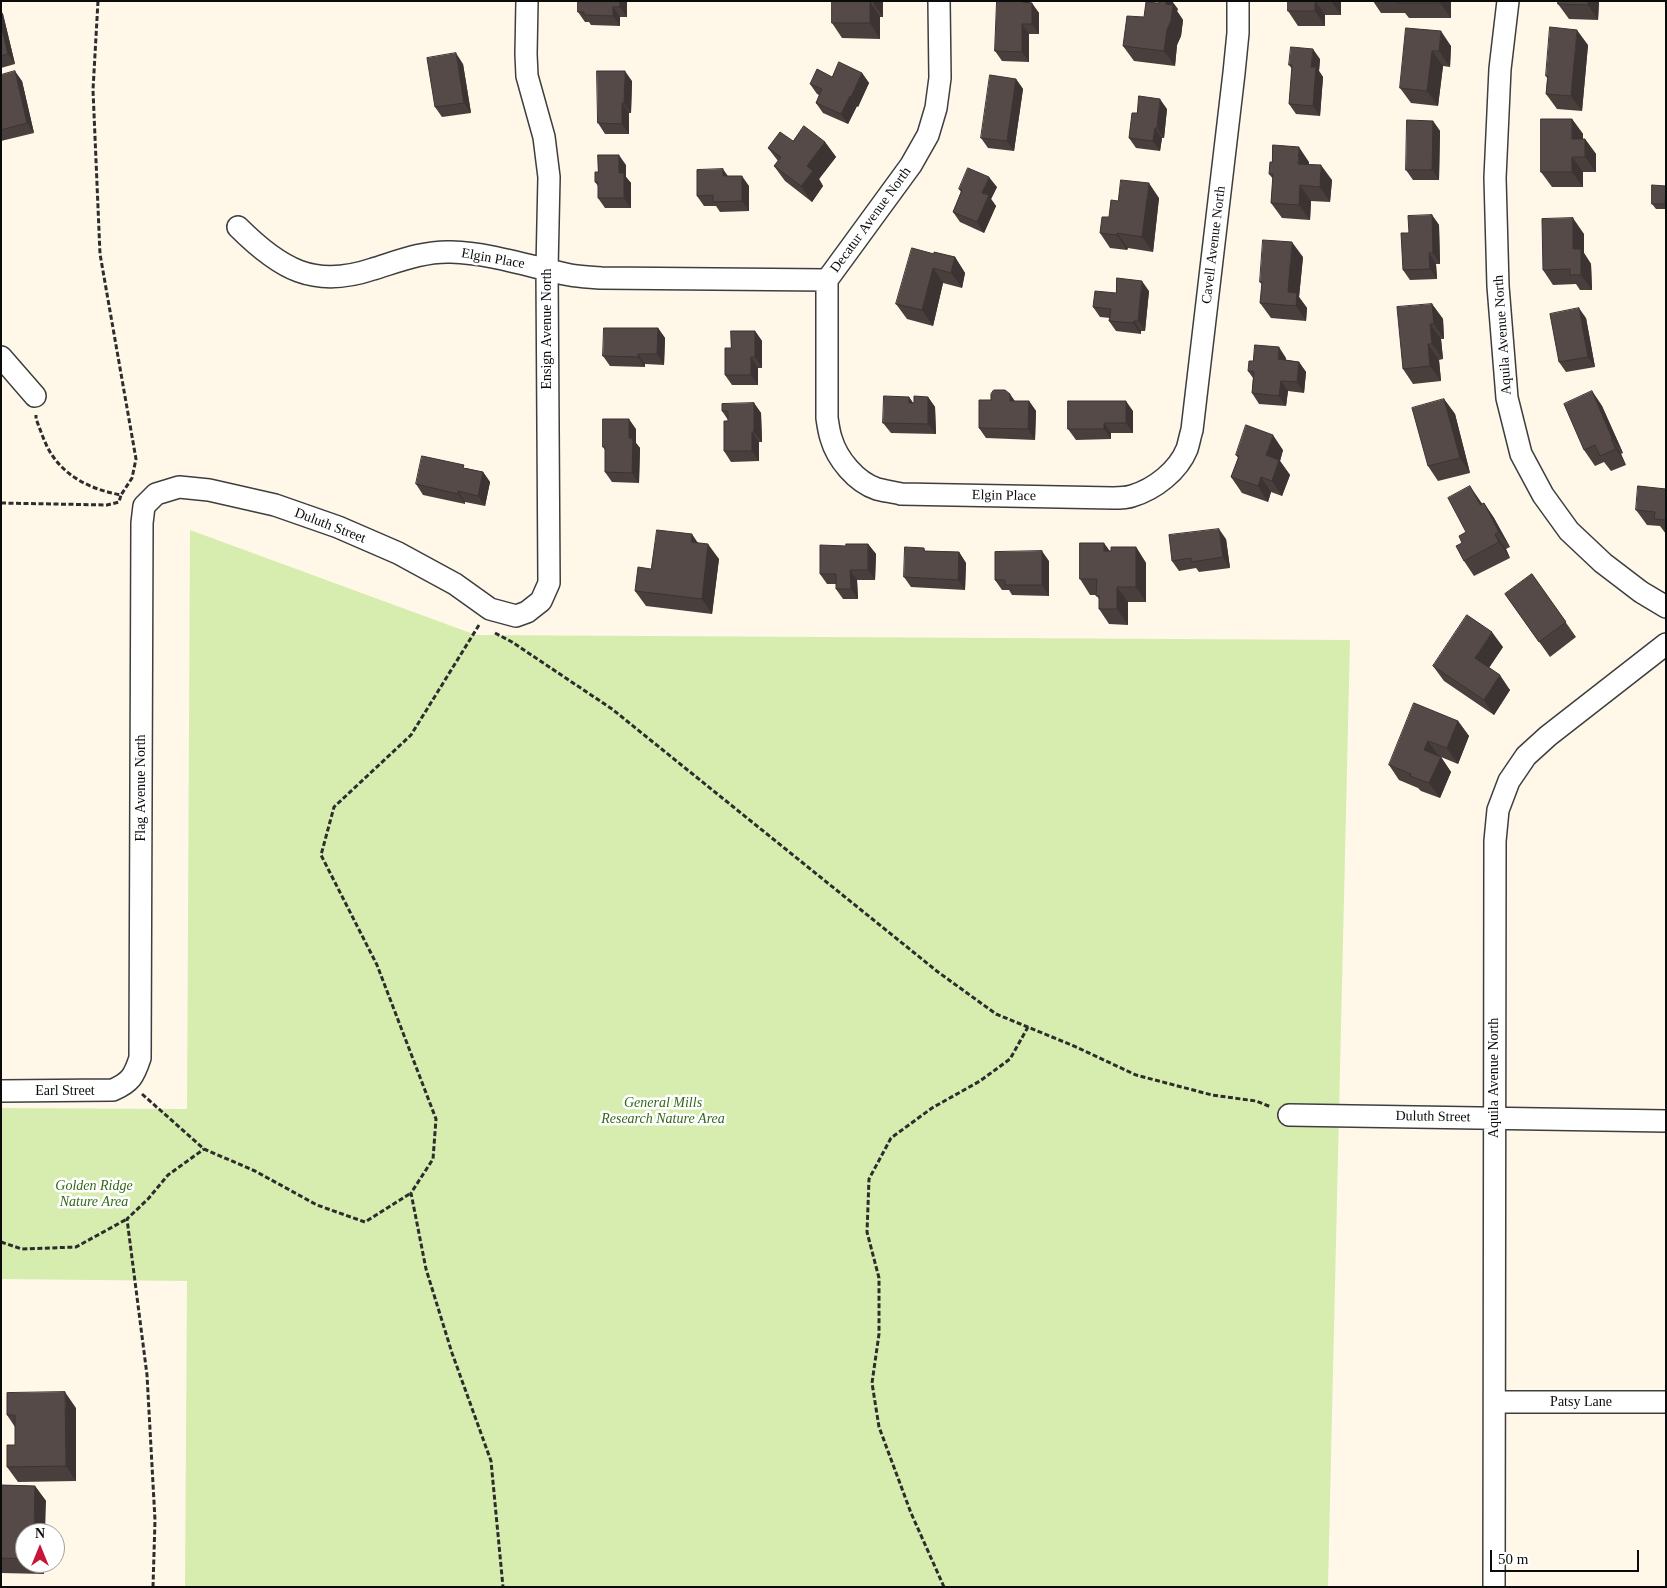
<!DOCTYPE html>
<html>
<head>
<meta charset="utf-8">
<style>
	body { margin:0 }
	#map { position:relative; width:1667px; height:1588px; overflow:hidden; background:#fff8e9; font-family:"Times New Roman",serif }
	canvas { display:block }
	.frame { position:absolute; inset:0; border:2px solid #0b0b0b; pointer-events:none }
	.north { position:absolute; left:15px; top:1523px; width:50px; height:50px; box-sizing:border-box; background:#fff; border:1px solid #9d9d9d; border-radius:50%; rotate:0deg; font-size:14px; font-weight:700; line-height:20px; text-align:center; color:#0b0b0b }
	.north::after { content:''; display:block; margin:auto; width:18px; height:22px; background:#c81736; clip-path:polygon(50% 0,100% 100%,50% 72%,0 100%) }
	.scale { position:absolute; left:1490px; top:1550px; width:149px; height:22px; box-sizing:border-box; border:2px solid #0b0b0b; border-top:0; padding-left:6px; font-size:15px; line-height:18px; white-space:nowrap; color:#0b0b0b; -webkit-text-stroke:4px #fff; paint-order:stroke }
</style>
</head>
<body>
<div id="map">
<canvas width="1667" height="1588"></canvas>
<div class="frame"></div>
<div class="north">N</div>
<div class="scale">50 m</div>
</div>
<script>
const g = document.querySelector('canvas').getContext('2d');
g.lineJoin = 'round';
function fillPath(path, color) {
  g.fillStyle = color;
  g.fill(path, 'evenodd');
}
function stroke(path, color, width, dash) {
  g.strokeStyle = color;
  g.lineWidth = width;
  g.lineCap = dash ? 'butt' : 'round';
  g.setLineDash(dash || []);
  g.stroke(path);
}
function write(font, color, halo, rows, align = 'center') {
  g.font = font + ' "Times New Roman",serif';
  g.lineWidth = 5;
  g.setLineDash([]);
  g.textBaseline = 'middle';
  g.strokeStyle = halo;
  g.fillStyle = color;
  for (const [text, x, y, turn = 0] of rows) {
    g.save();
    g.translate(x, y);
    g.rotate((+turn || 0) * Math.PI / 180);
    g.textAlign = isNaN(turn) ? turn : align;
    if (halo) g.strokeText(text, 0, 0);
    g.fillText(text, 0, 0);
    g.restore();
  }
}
fillPath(new Path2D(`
	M190,530L476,635L1350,640L1328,1587H185L187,1281L1,1279V1108L187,1109Z`), '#d7edaf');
const minor = new Path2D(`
	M939,1L940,78L936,108L928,135L911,165L827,280V418C828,425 829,432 831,438C837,459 856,482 877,489C885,491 893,492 901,494L1113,498C1119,498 1126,498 1132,496C1155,489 1178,471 1187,449C1189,443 1190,436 1192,430L1234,73L1238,33V1
	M1508,1L1500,69L1495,178L1498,286L1507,398L1521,454L1543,495L1569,531L1603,563L1641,592L1666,607
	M238,227C280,269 314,289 373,269C399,261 424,251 451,252C491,253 531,267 570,275C580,277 591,277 601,278L827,280
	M1,357L35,396
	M1,1091L113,1090C131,1082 134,1076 140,1058L142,523L144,506L156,494L179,487L209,490L275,505L338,527L398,553L455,584L490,609L516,616L527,612L541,601L549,583L547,269L549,177L544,137L527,76L526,54L527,1
	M1289,1115L1666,1121
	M1495,1402H1666
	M1494,1587L1495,841L1498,810L1509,781L1526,756L1548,736L1666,644`);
stroke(minor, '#3e3e3e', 24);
stroke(new Path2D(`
	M98,1L93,90L100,254L136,459L132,478L121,495
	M1,503L107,505L119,502L121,495C94,490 68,479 52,455C45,445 41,431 36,419V415
	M479,625L411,735L334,807L321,855L377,965L436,1119L433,1159L411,1193L426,1269L452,1353L491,1461L503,1587
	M495,633L512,642L612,709L938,972L996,1014L1074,1046L1136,1075L1212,1095L1256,1101L1271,1107
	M142,1094L204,1149L255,1171L317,1205L365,1222L411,1193
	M1,1242L22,1249L76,1247L127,1219
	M153,1587L155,1520L147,1375L127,1219L148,1199L168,1175L204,1149
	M944,1587L911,1513L879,1427L872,1383L879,1334V1278L867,1232L869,1179L891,1138L932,1108L980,1081L1010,1059L1028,1027`), '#2d2d2d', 3, [5, 2.5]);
stroke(minor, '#fff', 21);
fillPath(new Path2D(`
	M627,1V17H620V26L591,25L589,22H585L578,12Z
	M832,1H883V17H880V39L842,38L832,23Z
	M997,1H1029L1039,13V34H1029V62L1002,61L995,51Z
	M1288,1H1341V15H1325V26H1298L1288,11Z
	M1373,1H1451V18H1409L1405,13H1381Z
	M1599,1L1598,20L1569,19L1558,4Z
	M1178,9L1177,11L1183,20L1181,36L1177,45L1175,66L1134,61L1123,46L1144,17Z
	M1,11L3,14L15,64L1,68Z
	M1406,28L1451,46L1450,67L1443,66L1438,106L1411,103L1400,88Z
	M1588,45L1582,111L1557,109L1546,94L1547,78L1546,76Z
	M1320,59L1319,71L1323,77L1320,116L1296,114L1289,104L1292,69L1289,65Z
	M463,64L471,113L442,117L435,107Z
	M862,73L869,83L858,107L857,106L848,124L823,113L816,103L819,95L817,94L810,84L832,77Z
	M1,75L22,81L34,133L1,141Z
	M1016,79L1023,89L1014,151L988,148L981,138Z
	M632,81L631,113H629V134H605L598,123Z
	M1167,109L1164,138H1162L1160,151L1136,148L1129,138L1137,113Z
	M1572,119L1583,134V139H1585L1596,154V172H1583V187H1552L1541,172Z
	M1433,121L1440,131L1439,180H1413L1406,170Z
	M793,141L825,142L836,157L819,179L823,186L812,202L785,181L774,166L778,161L768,148Z
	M1309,162V165L1332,180L1330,202L1311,201L1310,220L1282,218L1271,203L1273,179L1269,174Z
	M626,165V177L631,183V208H605L598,198V186L595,182L598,172Z
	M728,176L749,186V211L720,212L716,206H704L697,196Z
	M1666,186V209H1656L1652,204Z
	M997,187L991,199L996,206L984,233L960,222L953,212L961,192L959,189Z
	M1159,198L1153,252L1128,248L1127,250L1110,248L1100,233L1118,201Z
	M1432,215L1439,225L1440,264H1436L1437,279L1410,280L1403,270L1409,233Z
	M1584,234V253L1591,264L1592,290H1580L1576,284L1553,285L1543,270Z
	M934,254L955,257L965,273L962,288L943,283L933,326L907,319L896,304Z
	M1303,257L1299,297L1307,308L1306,321L1271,318L1260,303L1262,285L1260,282Z
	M1149,291L1145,331H1141V334L1116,331L1109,321L1110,318L1100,317L1093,307L1116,293Z
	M1432,304L1443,319L1444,339H1441L1443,359L1439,360L1441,381L1413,384L1403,369Z
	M1586,318L1595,367L1566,372L1559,362Z
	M658,328L665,338L664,365L645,364V367L610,366L603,356Z
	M755,331L762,341V368H758V385H732L725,375L731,348Z
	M1286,358V360L1299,362L1306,372L1304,393L1288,391L1286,406L1259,404L1252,393L1253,378L1248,371L1253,361Z
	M1592,391L1602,406L1623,453L1621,454L1626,465L1611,471L1604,462L1595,466L1584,450Z
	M909,397L913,403L928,397L935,407L936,434L891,433L883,423Z
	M1444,399L1455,414L1470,473L1438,481L1428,466Z
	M1014,401H1029L1036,411L1035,440L986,438L979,428Z
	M754,403L761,413L762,442H759V461L731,462L724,451L728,420L722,411Z
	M1133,411V433H1111V439L1076,440L1068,429Z
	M636,429V443L640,448L639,483L612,482L605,472V450L603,447Z
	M1283,450L1280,461L1290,475L1282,496L1271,492L1268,502L1242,493L1231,477L1238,458L1236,455Z
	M466,468L483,472L490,482L485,506L465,502V504L423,495L416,484Z
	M1666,489V534L1660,526L1647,525L1636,510Z
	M1481,502L1482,504L1484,503L1494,518L1510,547L1506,549L1510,558L1474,576L1464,561L1462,543L1466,532Z
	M1226,539L1230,568L1199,572L1196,568L1179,571L1172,561Z
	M698,543L719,559L712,614L646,606L635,591L651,569Z
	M868,544L876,554L875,580H857L858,599H843L836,589V584H827L820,574L846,546Z
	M1136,547L1146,563V602H1128V625L1109,624L1099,609V599L1096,595H1090L1080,579L1110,551Z
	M924,548L925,551L959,552L966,563L965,590L911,587L904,577Z
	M1049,561V596L1012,595L1009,590H1002L995,580Z
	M1532,574L1576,637L1550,657L1505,594Z
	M1503,647L1489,668L1510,690L1494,715L1444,681L1433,666Z
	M1458,721L1469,736L1458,764L1441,757L1451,772L1440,798L1421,791L1418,788L1399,780L1389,765Z
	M76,1408V1481L18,1482L7,1467L15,1445V1427L7,1415Z
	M1,1485L35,1486L46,1501L25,1533V1563H44V1574L1,1573Z`), '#49403d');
fillPath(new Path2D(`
	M620,1H627V17L620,7Z
	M872,1H883V17Z
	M1166,1H1172L1178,9L1177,11L1183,20L1181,36L1177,45L1175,66L1164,51Z
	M1315,1L1325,15V26L1315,11Z
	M1331,1H1341V15Z
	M1440,1H1451V18L1440,3Z
	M1588,1H1599L1598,20L1588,5Z
	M870,2L880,17V39L870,23Z
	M1032,3L1039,13V34L1032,24Z
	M613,7L620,17V26L613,16Z
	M1,11L3,14L15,64L8,54L1,25Z
	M1022,24L1029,34V62L1022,52Z
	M1577,30L1588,45L1582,111L1571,96Z
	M1441,31L1451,46L1450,67L1439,51Z
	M1313,49L1320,59L1319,71L1323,77L1320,116L1313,106L1311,67Z
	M1432,51L1443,66L1438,106L1427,91Z
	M456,53L463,64L471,113L464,103Z
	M15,71L22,81L34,133L27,123Z
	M625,71L632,81L631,113L624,103Z
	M862,73L869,83L858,107L851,97Z
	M1016,79L1023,89L1014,151L1007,141Z
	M850,96L857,106L848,124L841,114Z
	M1160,99L1167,109L1164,138L1157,128Z
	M622,103L629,113V134L622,124Z
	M1572,119L1583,134V154L1572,139Z
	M1433,121L1440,131L1439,180L1432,170Z
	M1155,128L1162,138L1160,151L1153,141Z
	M1585,139L1596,154V172L1585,157Z
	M825,142L836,157L819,179L823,186L812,202L801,186L807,166Z
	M1299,147L1309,162L1308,179L1298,164Z
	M619,155L626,165V177L631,183V208L624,198L619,173Z
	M1572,157L1583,172V187L1572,172Z
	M1321,165L1332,180L1330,202L1320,187Z
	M723,169L730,179L723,176Z
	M742,176L749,186V211L742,201Z
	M989,177L997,187L991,199L996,206L984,233L977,222L982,193Z
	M1149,183L1159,198L1153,252L1142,237Z
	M1300,185L1311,201L1310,220L1299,205Z
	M1432,215L1439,225L1440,264L1433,253Z
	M1573,218L1584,234V253L1591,264L1592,290L1581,275L1573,249Z
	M1117,233L1128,248L1127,250L1117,235Z
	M1292,242L1303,257L1299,297L1307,308L1306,321L1296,306L1288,292Z
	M1429,253L1436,264L1437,279L1430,269Z
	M955,257L965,273L962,288L951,273Z
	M933,268L943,283L933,326L922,310Z
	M1142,281L1149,291L1145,331L1138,321Z
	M1432,304L1443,319L1444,339L1434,324Z
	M1579,308L1586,318L1595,367L1588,357Z
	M1134,321L1141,331V334L1133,323Z
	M1430,324L1441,339L1443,359L1432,344Z
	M658,328L665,338L664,365L657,354Z
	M755,331L762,341V368L755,357Z
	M1428,344L1439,360L1441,381L1430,366Z
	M1279,347L1286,358L1285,370L1278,359Z
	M638,354L645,364V367L638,357Z
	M751,357L758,368V385L751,375Z
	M1299,362L1306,372L1304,393L1297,382Z
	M1281,381L1288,391L1286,406L1279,396Z
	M1592,391L1602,406L1623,453L1612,438Z
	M1010,394L1017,404L1010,401Z
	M909,397L916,407L909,403Z
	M928,397L935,407L936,434L928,424Z
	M1444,399L1455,414L1470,473L1460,458Z
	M1029,401L1036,411L1035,440L1028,429Z
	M1126,401L1133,411V433L1126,423Z
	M754,403L761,413L762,442L754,432Z
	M629,419L636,429V443L640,448L639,483L632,473L629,438Z
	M1104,423L1111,433V439L1104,429Z
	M752,432L759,442V461L752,451Z
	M1273,435L1283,450L1280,461L1290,475L1282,496L1272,481L1266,455Z
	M1611,439L1621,454L1626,465L1616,449Z
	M483,472L490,482L485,506L478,496Z
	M1261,477L1271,492L1268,502L1258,486Z
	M1470,486L1481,502L1490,520L1480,505Z
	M458,491L465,502V504L458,494Z
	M1484,503L1494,518L1510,547L1499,532Z
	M1219,529L1226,539L1230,568L1223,557Z
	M692,534L702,549L691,542Z
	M1495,534L1506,549L1510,558L1499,542Z
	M1104,543L1115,558L1104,551Z
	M708,544L719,559L712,614L702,599Z
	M868,544L876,554L875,580L868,570Z
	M1136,547L1146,563V602L1136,587Z
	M1042,551L1049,561V596L1042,585Z
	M959,552L966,563L965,590L958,580Z
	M850,570L857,580L858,599L851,589Z
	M1117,587L1128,602V625L1117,609Z
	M1492,632L1503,647L1485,673L1475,658Z
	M1500,675L1510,690L1494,715L1484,700Z
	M1458,721L1469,736L1458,764L1447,748Z
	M1428,741L1439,756L1424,750Z
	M1441,757L1451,772L1440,798L1429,783Z
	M65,1392L76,1408V1481L66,1466Z
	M35,1486L46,1501L45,1533H34Z
	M36,1563H44V1574Z`), '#3c3432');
const building = new Path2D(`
	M578,1H620V7H613V16L584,15V12H578Z
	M832,1H872L870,2V23H832Z
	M997,1H1022V2L1032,3V24H1022V52L995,51Z
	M1159,1H1166V4L1173,5L1171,21L1167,30L1164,51L1123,46L1127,16L1144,17L1146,2L1158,3Z
	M1288,1H1315V11H1288Z
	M1398,1H1440V3H1398Z
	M1558,1H1588V5L1558,4Z
	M1,25L8,54L1,56Z
	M1550,27L1577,30L1571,96L1546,94L1548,76H1546Z
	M1406,28L1441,31L1439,51H1432L1427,91L1400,88Z
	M1291,47L1313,49L1311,67H1316L1313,106L1289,104L1292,65H1289Z
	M456,53L464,103L435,107L427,58Z
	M839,62L862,73L851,97L850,96L841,114L816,103L822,89L810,84L817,69L832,77Z
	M15,71L27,123L1,130V75Z
	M597,71H625L624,103H622V124L598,123Z
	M990,75L1016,79L1007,141L981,138Z
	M1139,96L1160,99L1157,128H1155L1153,141L1129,138L1132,113H1137Z
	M1541,119H1572V139H1585V157H1572V172H1541Z
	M1407,120L1433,121L1432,170H1406Z
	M804,126L825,142L807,166L813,171L801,186L774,166L781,157L768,148L780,132L793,141Z
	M1273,145L1299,147L1298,164L1321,165L1320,187L1300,185L1299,205L1271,203L1273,174H1269L1270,162H1272Z
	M598,155H619V173H624V198H598V182H595V172H598Z
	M968,168L989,177L982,193L989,195L977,222L953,212L962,190L959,189Z
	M723,169V176H742V201L713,202V195L697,196V170Z
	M1121,180L1149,183L1142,237L1117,233V235L1100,233L1102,217H1109L1111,200L1118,201Z
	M1652,185L1666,186L1665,204H1652Z
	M1432,215L1433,253H1429L1430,269L1403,270L1401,233H1409L1408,216Z
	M1573,218V249H1581V275H1570V269L1543,270L1542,219Z
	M1263,240L1292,242L1288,292L1297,293L1296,306L1260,303L1262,282H1260Z
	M912,248L934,254V252L955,257L951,273L933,268L922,310L896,304Z
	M1117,278L1142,281L1138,321H1134L1133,323L1109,321L1111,309L1093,307L1095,291L1116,293Z
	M1432,304L1434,324H1430L1432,344H1428L1430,366L1403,369L1397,307Z
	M1579,308L1588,357L1559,362L1550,314Z
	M604,328H658L657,354H638V357L603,356Z
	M731,331H755V357H751V375H725V348H731Z
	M1255,345L1279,347L1278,359L1299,362L1297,382L1281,381L1279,396L1252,393L1254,372L1248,371L1249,361H1253Z
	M994,390H1005L1010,394V401H1029L1028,429L979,428V400H991V394Z
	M1592,391L1612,438L1611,439L1616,449L1600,456L1595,445L1584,450L1564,404Z
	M884,396L909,397V403H914V396L928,397V424L883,423Z
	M1444,399L1460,458L1428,466L1412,408Z
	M1068,401H1126V423H1104V429H1068Z
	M754,403V432H752V451H724V421H728V411H722V404Z
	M603,419H629V438H633L632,473L605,472V447H603Z
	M1246,425L1273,435L1266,455L1279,460L1272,481L1261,477L1258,486L1231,477L1239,456L1236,455Z
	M422,456L464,465L463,468L483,472L478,496L458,491V494L416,484Z
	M1470,486L1480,505L1484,503L1499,532L1495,534L1499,542L1464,561L1456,546L1462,543L1459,536L1466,532L1448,498Z
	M1638,486L1666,489V520L1654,519L1655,512L1636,510Z
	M1219,529L1223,557L1192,562L1191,558L1172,561L1169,535Z
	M657,530L692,534L691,542L708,544L702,599L635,591L638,567L651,569Z
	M1080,543H1104V551H1111V547H1136V587H1117V609H1099V596H1096L1097,579H1080Z
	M846,544H868V570H850L851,589H836V574H820V545L846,546Z
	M905,547L924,548V551L959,552L958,580L904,577Z
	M1042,551V585H1005V580H995V552Z
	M1532,574L1566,622L1539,642L1505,594Z
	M1467,615L1492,632L1475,658L1500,675L1484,700L1433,666Z
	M1414,703L1458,721L1447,748L1428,741L1424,750L1441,757L1429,783L1410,776L1411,774L1389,765Z
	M65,1392L66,1466L7,1467V1445H15V1415H7V1393Z
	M1,1485L35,1486L34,1533H25V1559L1,1558Z`);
fillPath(building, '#554a47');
stroke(building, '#3c3432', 1);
write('14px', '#0b0b0b', '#fff', [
	["Decatur Avenue North",871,220,-54],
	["Cavell Avenue North",1214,245,-83],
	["Elgin Place",493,259,10],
	["Ensign Avenue North",547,329,-90],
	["Aquila Avenue North",1503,335,-94],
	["Elgin Place",1004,496,1],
	["Duluth Street",330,526,21],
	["Flag Avenue North",141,788,-90],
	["Aquila Avenue North",1494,1078,-90],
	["Earl Street",65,1091],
	["Duluth Street",1433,1117,1],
	["Patsy Lane",1581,1402]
]);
write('italic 14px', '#326816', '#fff', [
	["General Mills",663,1103],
	["Research Nature Area",663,1119],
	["Golden Ridge",94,1186],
	["Nature Area",94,1202]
]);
</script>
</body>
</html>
